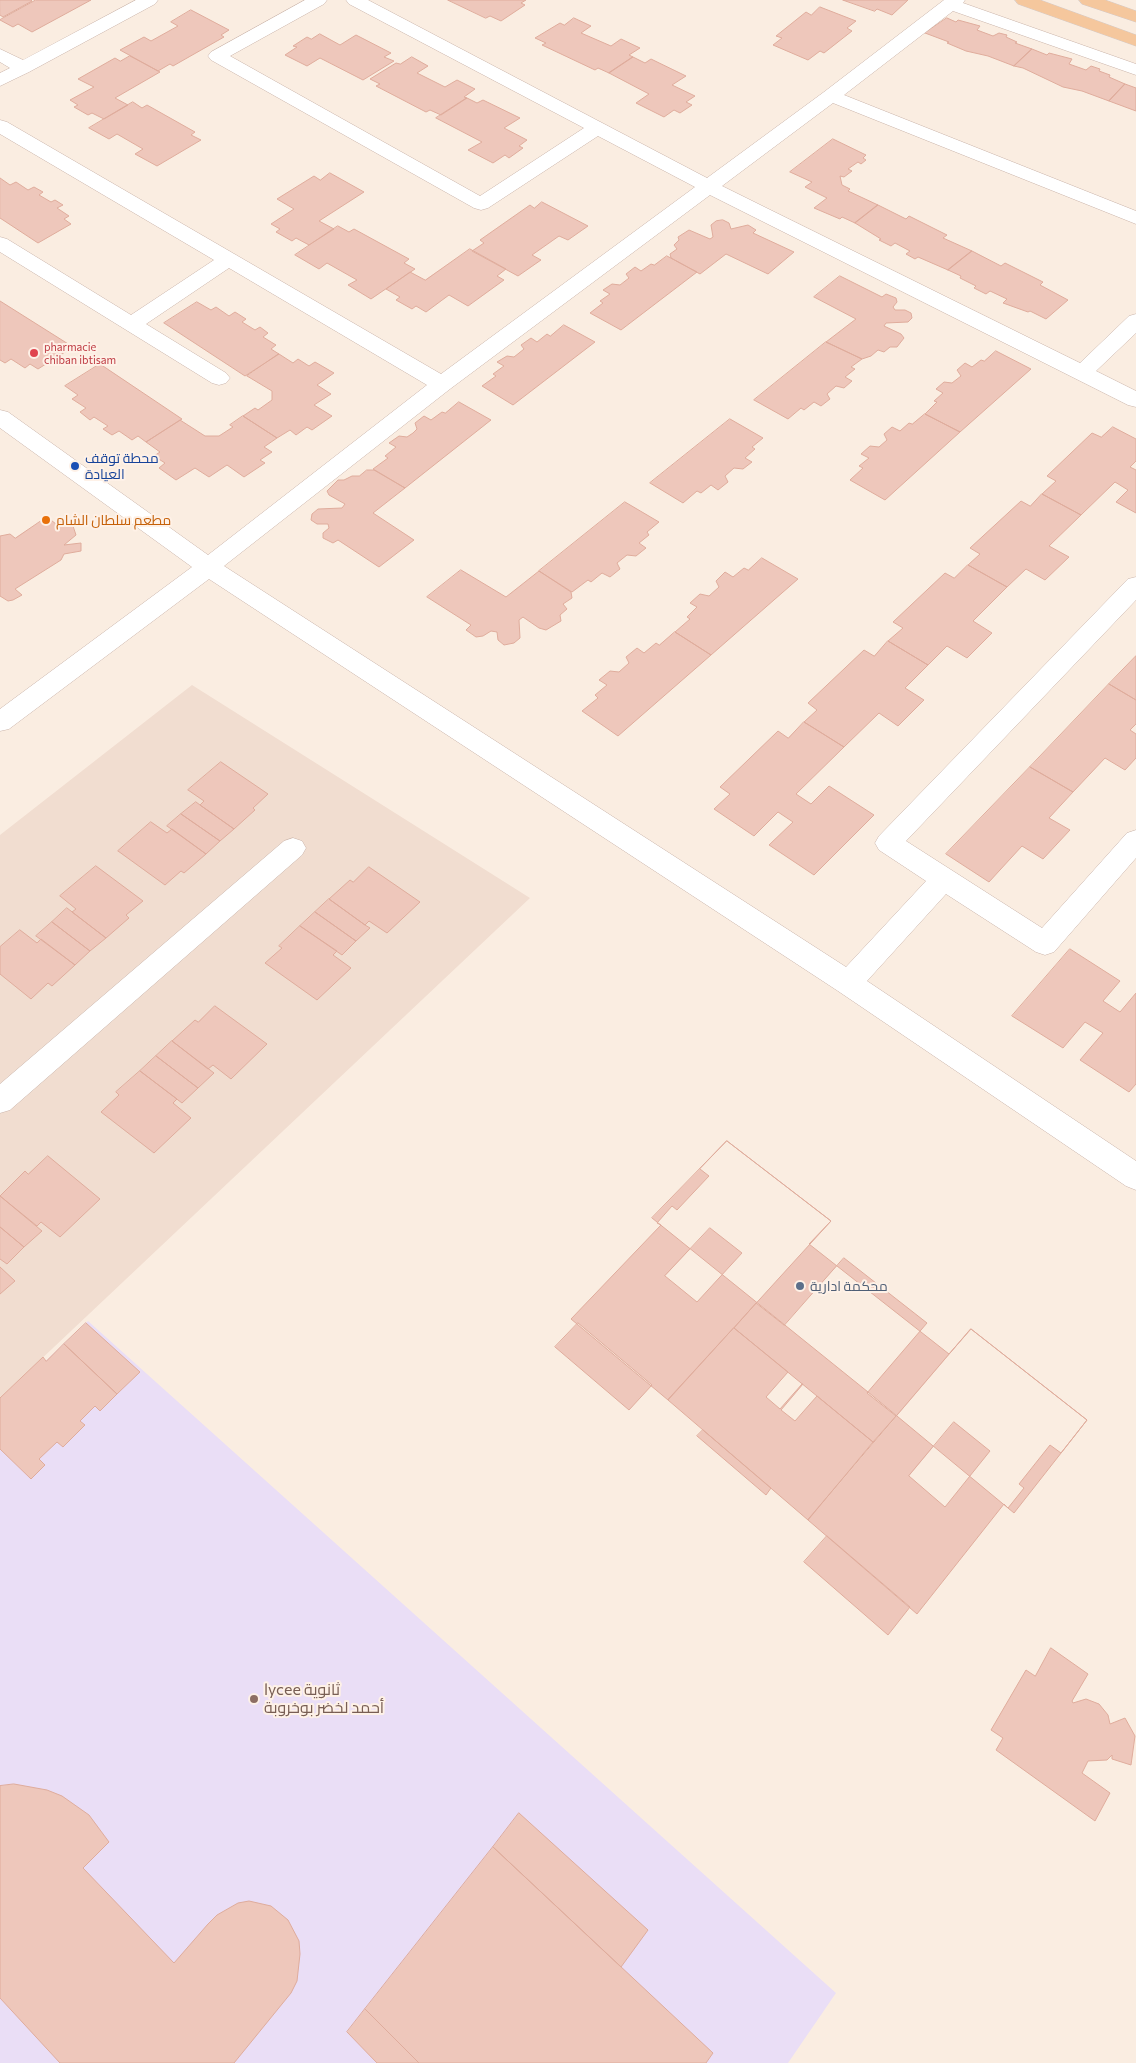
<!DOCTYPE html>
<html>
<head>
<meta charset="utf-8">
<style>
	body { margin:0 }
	canvas { display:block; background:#faede1 }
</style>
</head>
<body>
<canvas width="1136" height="2063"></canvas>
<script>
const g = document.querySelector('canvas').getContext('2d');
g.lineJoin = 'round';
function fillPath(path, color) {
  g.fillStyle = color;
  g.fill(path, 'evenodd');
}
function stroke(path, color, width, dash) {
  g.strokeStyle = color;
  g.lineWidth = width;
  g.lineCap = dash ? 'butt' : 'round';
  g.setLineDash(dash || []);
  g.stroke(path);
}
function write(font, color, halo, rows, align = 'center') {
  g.font = font + ' Commissioner,Cairo,sans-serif';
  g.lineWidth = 4;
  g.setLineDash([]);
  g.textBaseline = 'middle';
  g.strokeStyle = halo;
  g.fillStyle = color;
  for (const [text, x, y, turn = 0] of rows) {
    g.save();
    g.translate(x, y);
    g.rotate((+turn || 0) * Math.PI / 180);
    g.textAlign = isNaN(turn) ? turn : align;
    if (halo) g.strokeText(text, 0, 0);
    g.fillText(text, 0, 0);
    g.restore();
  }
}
fillPath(new Path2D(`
	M192,685L530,898L0,1398V835Z`), '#f1ddd0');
fillPath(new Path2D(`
	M88,1321L836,1993L788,2063H0V1404Z`), '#eadef6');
const building = new Path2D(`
	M0,0H31L32,1L3,17L0,15Z
	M36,0H91L32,32L18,24L13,27L0,20Z
	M448,0H526L521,3L525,5L501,21L490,16L486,18Z
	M843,0H908L892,15L877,9L875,11Z
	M820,7L856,21L847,28L852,31L824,53L820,51L808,60L773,45L782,38L776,36L806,12L811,15Z
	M191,10L229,30L221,35L224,37L173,66L170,64L158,71L120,50L144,37L151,41L178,26L171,22Z
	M574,18L591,26L581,33L611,46L621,39L640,48L629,55L633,57L609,73L598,68L595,70L542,45L546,43L535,38L560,23L564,25Z
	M947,18L956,22L958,20L980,26L977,30L993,36L999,33L1007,35L1006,37L1017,42L1015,43L1032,49L1014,66L988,56L966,51L947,43L949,42L925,33Z
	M320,34L340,45L356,35L391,53L384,57L394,61L363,80L320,58L307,66L285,55L297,47L293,46L307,37L311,39Z
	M1032,49L1047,55L1049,53L1072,59L1069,64L1086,70L1091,66L1100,69L1099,71L1110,75L1109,77L1125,84L1109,101L1082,91L1063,87L1023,68L1014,66Z
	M130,56L160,72L115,98L128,105L104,119L92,113L88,115L74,107L78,105L70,100L94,87L78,79L115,58L120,61Z
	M412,57L428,66L417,73L445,87L457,80L475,89L464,97L467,98L441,115L430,110L426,112L376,86L380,84L370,79L396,63L400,64Z
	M633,57L645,63L651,59L686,76L672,85L695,96L686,102L692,105L680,113L674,110L664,117L636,103L649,94L609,73Z
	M1125,84L1136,88V111L1109,101Z
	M467,98L477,103L483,100L520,118L504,128L527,140L519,146L523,148L509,158L505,155L493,163L468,150L482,142L436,118Z
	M133,102L142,108L147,105L195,132L191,135L201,140L157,166L135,154L143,149L117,134L109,139L89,128Z
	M833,139L866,155L863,158L866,160L861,164L858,162L848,169L852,171L844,177L840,176L842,185L850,189L848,191L878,205L855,223L842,217L840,219L814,208L827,198L805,187L812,182L790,172Z
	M330,173L364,192L319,221L334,229L309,245L296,238L292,241L276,232L280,229L271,224L294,209L277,199L314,176L320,180Z
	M0,178L10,185L16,182L28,190L34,187L43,192L39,195L51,202L55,200L63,205L57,208L69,216L64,219L71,224L38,243L0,218Z
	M542,202L588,226L568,240L559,236L532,255L541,260L518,276L472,251L484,243L480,240L530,205L534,208Z
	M878,205L906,219L909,216L947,235L943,238L972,251L948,270L918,257L915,259L906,254L910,251L895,243L891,246L879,240L881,239L855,223Z
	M723,220L729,223L731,229L748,225L756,230L753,233L794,252L768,274L726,254L700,274L671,258L670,254L677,249L674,245L679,240L678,237L689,230L710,239L713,237L711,225L716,221Z
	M338,226L349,232L354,229L409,259L404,263L415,269L371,299L348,285L357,280L327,263L319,269L295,255Z
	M470,249L506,269L497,276L504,280L468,306L449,295L426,312L416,306L412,309L396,300L400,297L386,289L410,272L425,280Z
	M972,251L1001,266L1005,263L1043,282L1040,285L1068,300L1046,319L1030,311L1028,312L1003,303L1007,299L990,291L986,294L974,288L976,286L960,278L961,276L948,270Z
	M667,256L697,272L621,330L590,313L603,303L600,301L610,294L603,290L612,284L620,285L629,278L626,274L635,267L641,271L651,264L654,265Z
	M840,276L882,297L886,294L896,298L897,302L893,307L895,310H905L911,313L912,318L908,322L886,323L884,326L901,334L904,338L897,347H890L884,352L878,350L871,356L862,359L826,342L856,319L814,297Z
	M0,301L73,347L38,369L30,364L25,368L11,359L5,363L0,360Z
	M197,302L211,310L216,307L229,316L235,312L246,319L242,322L255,330L260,327L268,333L263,337L276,345L271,349L279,354L245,376L164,323Z
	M564,325L595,342L513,405L482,386L496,376L493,374L504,366L497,362L507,356L514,357L524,349L521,345L531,338L537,342L547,334L550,336Z
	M826,342L862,359L851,367L855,369L845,377L852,381L844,388L836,386L827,394L830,399L821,406L814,402L804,410L801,408L788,419L754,400Z
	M996,351L1031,369L960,432L925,414L937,402L934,401L943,393L936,389L944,382L952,383L961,376L957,370L965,363L972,367L981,360L984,361Z
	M279,354L293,363L298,359L309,366L315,362L334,373L317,385L331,394L314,405L332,416L312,430L307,427L296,435L290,430L277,438L243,416L255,408L258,410L272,400V391L247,376Z
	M100,364L182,419L146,442L138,436L132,440L119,431L112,435L103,429L108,426L94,417L90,420L80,412L86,408L72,399L78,395L65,386Z
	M459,402L491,420L405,488L373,469L388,458L385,456L396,447L389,443L399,436L407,437L413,433L417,429L415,423L424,416L431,420L442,412L445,413Z
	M925,414L960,432L885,500L850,480L863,468L859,466L869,458L861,454L870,446L879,447L887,440L884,434L892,427L900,431L909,423L912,424Z
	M243,416L277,438L264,447L272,452L260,460L265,463L244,477L227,465L209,477L195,468L176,480L159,468L165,463L154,456L160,452L146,442L180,420L205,436H219L233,427L230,425Z
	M730,419L763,438L752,447L755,449L745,458L752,462L743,469L734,468L725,476L728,482L718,490L711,485L701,493L697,491L683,503L650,483Z
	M1113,427L1136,439V461L1130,467L1136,470V513L1116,502L1128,490L1115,482L1081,515L1042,494L1056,481L1047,476L1092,433L1101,437Z
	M367,470H374L405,488L373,513L414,540L379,567L338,540L333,543L323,538V533L329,528L328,524H317L311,520L312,514L318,509L342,508L345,504L329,495L327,491L338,480H344L352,476H359Z
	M1042,494L1081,515L1049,546L1069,557L1045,580L1026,569L1007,587L968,565L980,554L970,548L1021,501L1030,506Z
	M625,502L659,522L647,532L649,535L639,543L646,548L636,556L627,555L617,563L620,569L610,577L602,573L591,582L588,580L572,592L539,571Z
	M47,517L56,524L64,520L73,526L76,535L64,545L81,543V551L64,554L61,560L15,589L22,595L13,600L8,601L0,596V536L10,534L15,538Z
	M762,558L798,579L711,655L675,632L690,619L687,617L697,607L690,603L700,594L709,596L719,587L716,581L725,572L733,577L744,568L748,570Z
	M968,565L1007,587L973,621L992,633L967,658L947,646L928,665L888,641L903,628L893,622L945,573L954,578Z
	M461,570L506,597L539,571L571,592L572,598L563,604L567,609L560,615L561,621L546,630L539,628L523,617L519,620L520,638L514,643L504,645L498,640L497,632L491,631L483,636L476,637L466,630L471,625L427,597Z
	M675,632L711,655L618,736L582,711L598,698L595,695L607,685L599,680L610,671L619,672L629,663L626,657L637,648L644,653L656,643L659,645Z
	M888,641L928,665L905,688L924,700L898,726L879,713L844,747L804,722L817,710L808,703L864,650L874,656Z
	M1136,656V700L1109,684Z
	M1109,684L1136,700V724L1130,730L1136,734V758L1125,770L1105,758L1073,792L1030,767Z
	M804,722L844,747L796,794L811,804L829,786L874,815L814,875L769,845L793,822L778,812L754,836L714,809L730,794L720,787L778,731L788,738Z
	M221,762L268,794L253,808L255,810L234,829L200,805L204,801L188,790Z
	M1030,767L1073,792L1049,818L1070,830L1043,859L1022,846L989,882L946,854Z
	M196,802L200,805L234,829L220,841L181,814Z
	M181,814L220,841L206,854L167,826Z
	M151,822L167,833L172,829L206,854L184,873L181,871L165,885L118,851Z
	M96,866L143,901L126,915L129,918L106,938L72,912L76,909L60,896Z
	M369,867L420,902L387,933L369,921L365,925L329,899L350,880L353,882Z
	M329,899L365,925L370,928L356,941L315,912Z
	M67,908L106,938L90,951L52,922Z
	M315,912L356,941L342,955L300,926Z
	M52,922L90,951L75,965L36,936Z
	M300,926L337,951L333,955L351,968L317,1000L265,963L282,948L279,946Z
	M20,930L37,943L41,939L75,965L52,986L48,983L31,999L0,974V947Z
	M1070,949L1120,981L1103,1001L1120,1012L1136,993V1084L1129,1092L1080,1060L1103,1033L1085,1022L1063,1048L1012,1016Z
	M215,1006L267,1044L231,1079L213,1065L208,1069L172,1041L195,1020L198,1022Z
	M172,1041L214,1073L198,1088L156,1056Z
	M156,1056L198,1088L182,1103L140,1071Z
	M140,1071L177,1099L173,1103L191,1118L154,1153L101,1112L119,1095L116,1092Z
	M727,1141L831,1221L809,1244L949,1354L971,1329L1087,1420L1014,1513L868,1392L652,1218Z
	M727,1141L831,1221L668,1400L571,1319L661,1225L657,1223L672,1206L677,1210L709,1176L700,1169Z
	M48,1156L100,1199L60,1237L41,1222L37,1226L0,1196L25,1171L28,1174Z
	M0,1196L42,1231L24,1247L0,1227Z
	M0,1227L24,1247L7,1264L0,1259Z
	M710,1228L742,1253L697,1302L665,1276Z
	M844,1258L927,1323L867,1393L896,1416L873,1442L817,1396L795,1421L781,1410L803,1384H802L780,1409L766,1397L788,1372L734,1328L756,1303L784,1325Z
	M0,1267L15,1281L0,1294Z
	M86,1323L140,1372L117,1394L64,1344Z
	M578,1323L652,1385L629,1410L555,1347Z
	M734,1328L873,1442L808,1520L668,1400Z
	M971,1329L1087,1420L1061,1453L1050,1445L1019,1484L1024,1488L1008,1508L1004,1504L917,1614L808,1520Z
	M64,1344L117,1394L100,1411L95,1406L80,1421L85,1425L63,1447L57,1442L39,1459L45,1465L31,1479L0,1449V1398L43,1357L46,1361Z
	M954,1422L990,1451L945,1507L909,1476Z
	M703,1430L771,1488L766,1495L697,1436Z
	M827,1536L910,1607L888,1635L804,1562Z
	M1051,1648L1088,1674L1072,1701L1073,1703L1086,1699L1099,1704L1108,1715L1110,1724L1125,1718L1135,1736L1131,1765L1112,1759V1755L1107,1760L1088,1761L1082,1773L1110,1793L1095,1821L996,1750L1003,1738L991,1730L1026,1670L1035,1676Z
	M14,1784L47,1790L62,1796L89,1815L109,1842L83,1868L174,1963L208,1924L217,1915L238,1903L249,1901L271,1906L288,1920L299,1941L300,1954L297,1981L291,1993L234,2063H60L0,1998V1786Z
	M519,1813L648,1930L621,1967L493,1847Z
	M493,1847L713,2053L706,2063H419L365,2009Z
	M365,2009L419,2063H377L347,2032Z`);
fillPath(building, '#eec7bb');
stroke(building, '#dfac9c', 1);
const minor = new Path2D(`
	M136,0H158L155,4L29,72L0,86V73L10,68L0,62V49L23,60Z
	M305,0H327L324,4L230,56L480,196L584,128L349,4L346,0H368L707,178L824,92L944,0H965L963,3L1136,64V75L953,11L844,95L1136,211V224L833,103L722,186L1080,363L1129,316L1136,314V333L1096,371L1136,391V407L1128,405L710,195L450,389L224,566L846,967L926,881L879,850L875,843L879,836L1128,579L1136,577V600L906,841L1042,928L1127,833L1136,830V858L1054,952L1045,955L1036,952L946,894L867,981L1136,1161V1190L1126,1186L838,991L209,579L9,729L0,731V709L192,567L0,428V410L8,412L208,555L427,385L229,268L146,324L226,373L230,378L226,383L219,385L212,383L0,252V237L7,239L131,315L214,260L0,134V120L7,122L441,374L695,187L598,136L488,208L481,210L474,208L211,60L208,56L211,52Z
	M293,838L302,841L306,848L302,855L10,1110L0,1113V1084L284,841Z`);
const major = new Path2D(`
	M1015,0H1040L1136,35V46L1018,4Z
	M1079,0H1105L1136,11V22L1082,4Z`);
stroke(minor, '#c9b3a9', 1);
stroke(major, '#d4cbc9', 1);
fillPath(minor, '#fff');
fillPath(major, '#f5c79d');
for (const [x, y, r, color] of [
	[34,353,5,"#e0444e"],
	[75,466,5,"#1a4fb4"],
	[46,520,5,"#e8710a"],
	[800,1286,5,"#5c6f8a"],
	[254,1699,5,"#8d6e63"]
]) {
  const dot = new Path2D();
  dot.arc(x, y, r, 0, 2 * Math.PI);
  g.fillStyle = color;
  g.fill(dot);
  stroke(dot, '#fef1e7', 2);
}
write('11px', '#be3a42', '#fef1e7', [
	["pharmacie",44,347],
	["chiban ibtisam",44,360]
], 'left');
write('14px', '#164399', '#fef1e7', [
	["محطة توقف",85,458],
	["العيادة",85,474]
], 'left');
write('14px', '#c56008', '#fef1e7', [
	["مطعم سلطان الشام",56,520]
], 'left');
write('14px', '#4e5e75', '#fef1e7', [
	["محكمة ادارية",810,1286]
], 'left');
write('16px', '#785e54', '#fef1e7', [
	["lycee ثانوية",264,1690],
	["أحمد لخضر بوخروبة",264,1708]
], 'left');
</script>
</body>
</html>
